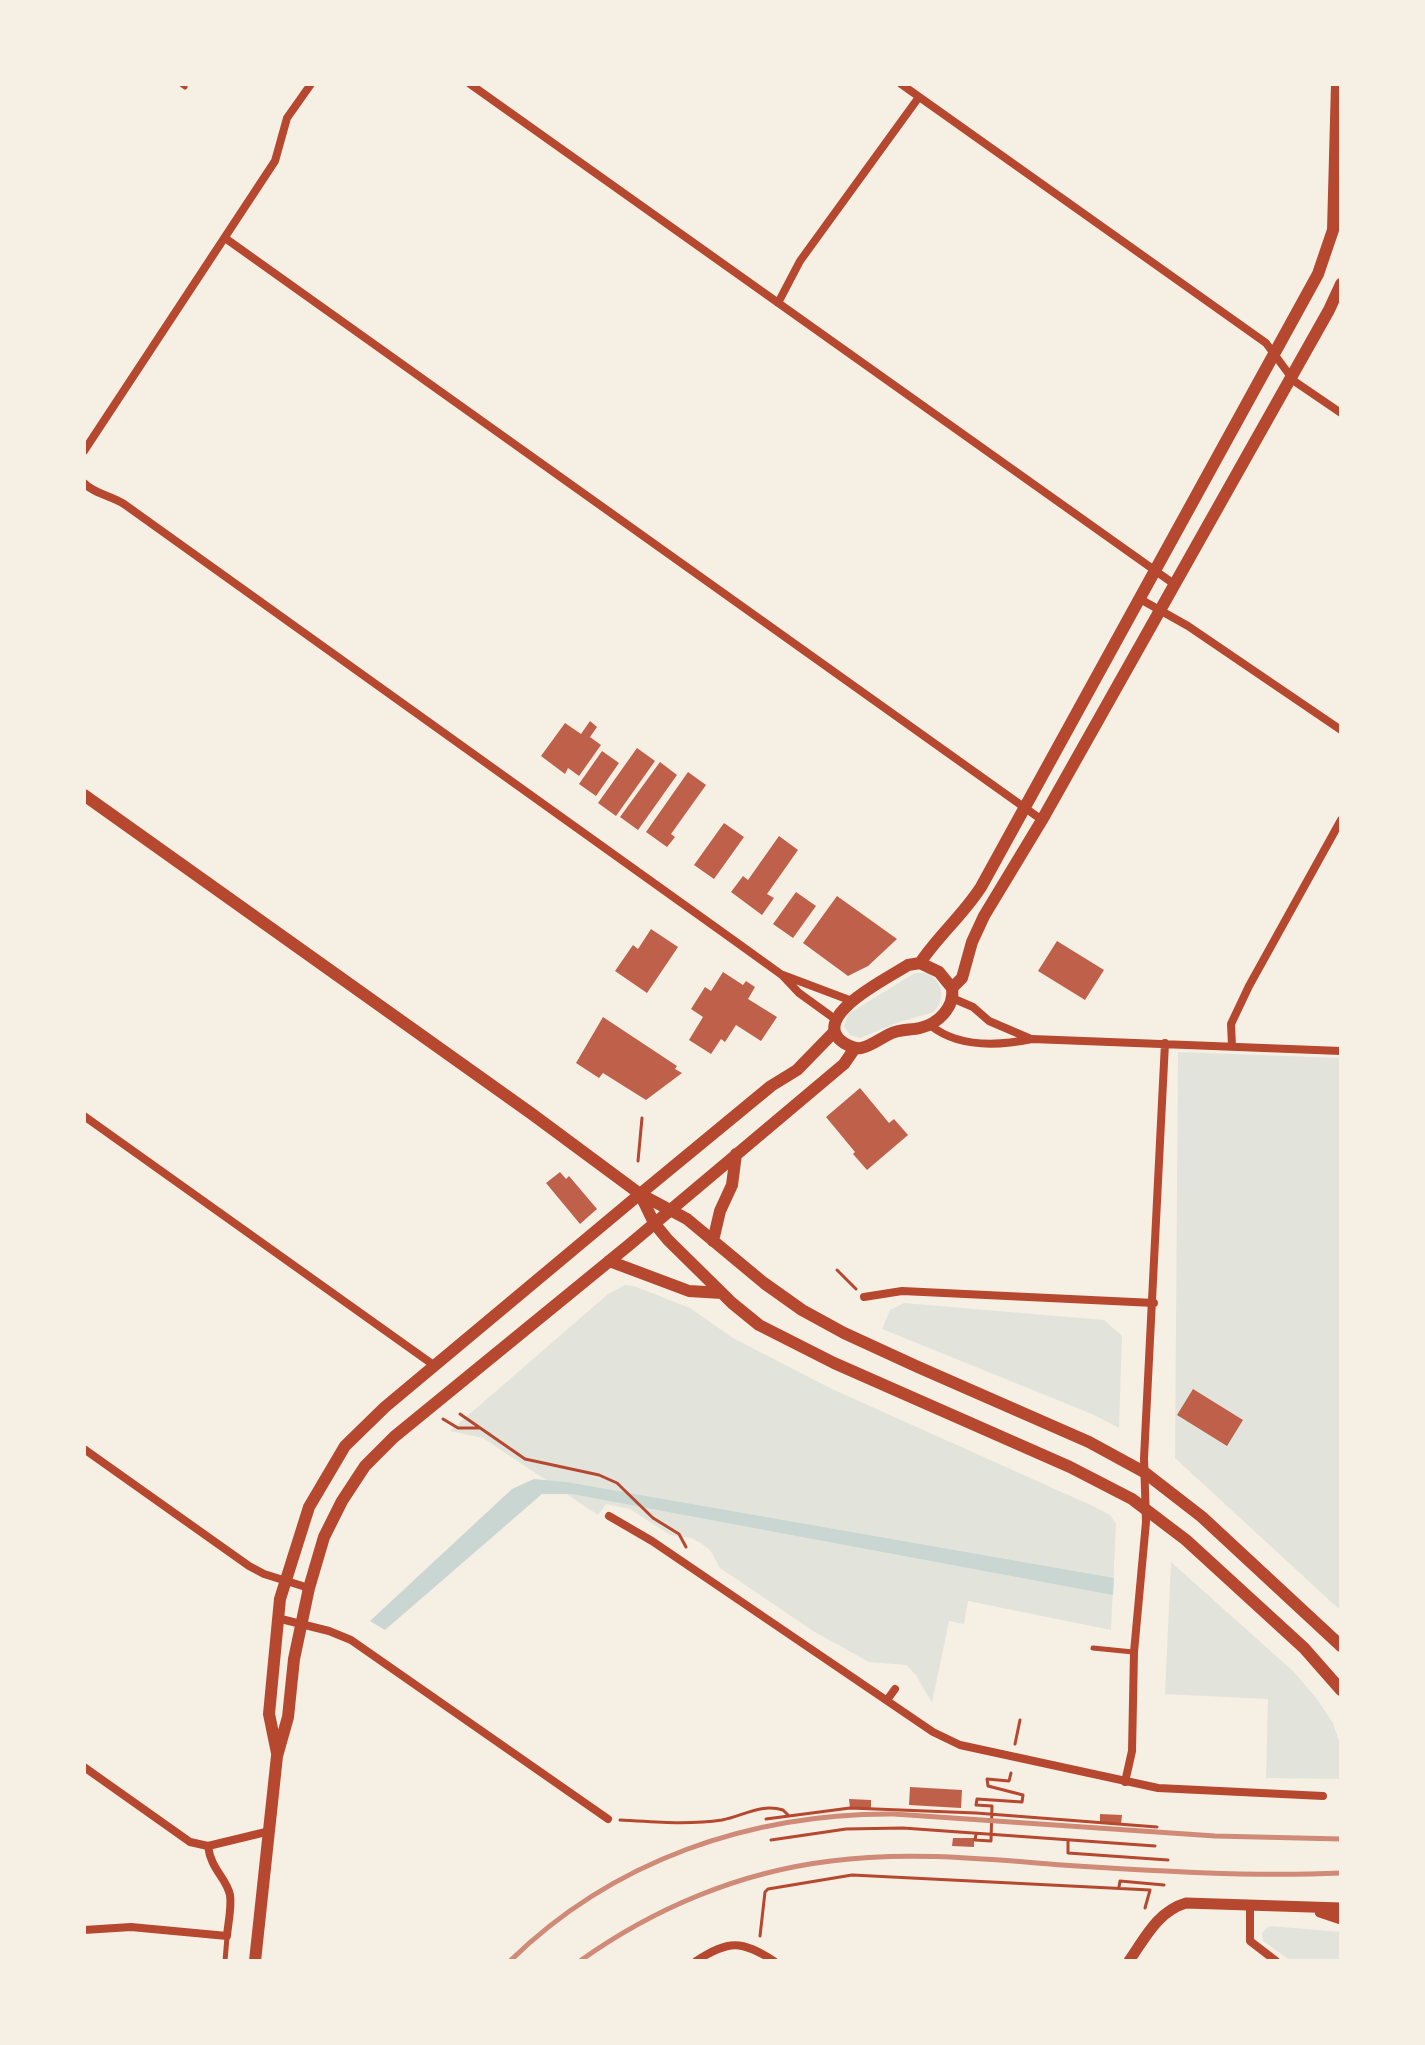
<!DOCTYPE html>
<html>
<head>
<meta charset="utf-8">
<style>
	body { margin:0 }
	#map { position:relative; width:1425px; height:2045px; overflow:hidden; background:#f6efe4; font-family:"Noto Serif",serif }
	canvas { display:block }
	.frame { position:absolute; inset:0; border:86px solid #f6efe4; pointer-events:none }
</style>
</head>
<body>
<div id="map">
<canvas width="1425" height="2045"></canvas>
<div class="frame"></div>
</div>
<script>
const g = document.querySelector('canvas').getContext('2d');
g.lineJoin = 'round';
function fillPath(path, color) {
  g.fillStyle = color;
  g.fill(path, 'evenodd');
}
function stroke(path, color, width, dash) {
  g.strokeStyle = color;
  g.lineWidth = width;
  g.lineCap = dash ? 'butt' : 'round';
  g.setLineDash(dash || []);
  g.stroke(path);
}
fillPath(new Path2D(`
	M915,973H928C943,983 946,998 934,1012L899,1022L860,1038L850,1035L844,1026L848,1014Z
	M1178,1052L1341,1058V1611L1175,1458Z
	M625,1285L634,1286L690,1308L733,1338L832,1389L1095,1507L1110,1515L1116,1524L1111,1630L968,1601L964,1624L949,1621L932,1703L916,1675L906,1665L869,1662L813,1631L720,1568L710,1550L701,1543L691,1538L670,1535L630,1509L606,1504L598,1515L483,1438L450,1431L608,1294Z
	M904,1303L1104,1320L1122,1336L1119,1428L1092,1414L882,1329L890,1310Z
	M1171,1562L1294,1672L1317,1699L1333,1723L1341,1747V1779L1266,1778L1268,1699L1165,1694Z
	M1270,1926L1341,1932V1961H1291L1263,1941L1262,1934L1266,1928Z`), '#e2e4dc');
fillPath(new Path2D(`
	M534,1479L566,1482L1114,1578L1113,1595L572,1494H542L385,1630L370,1621L512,1489Z`), '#c9d6d2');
fillPath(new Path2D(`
	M590,721L597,727L590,737L601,745L579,776L568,768L565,774L541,756L565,723L581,734Z
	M637,748L655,761L616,816L598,803Z
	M602,751L619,763L596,796L579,784Z
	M660,762L677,775L638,830L620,817Z
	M688,772L706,785L671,834L675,837L667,847L646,832Z
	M724,823L744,837L714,879L694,865Z
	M779,836L798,850L767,894L774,898L762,915L731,892L743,876L748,880Z
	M796,892L816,906L793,938L773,924Z
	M837,896L897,939L868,966L848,976L803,943Z
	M651,929L678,947L647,993L615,971L633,945L638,949Z
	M1057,941L1104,970L1085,1000L1038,971Z
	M723,972L743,985L746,981L755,987L748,999L777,1017L761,1041L736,1025L725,1042L721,1039L711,1054L689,1040L703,1017L691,1009L705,987L711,991Z
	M603,1017L677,1066L675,1069L682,1073L646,1100L603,1073L599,1078L576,1063Z
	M860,1088L889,1123L894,1119L908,1135L867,1170L853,1154L855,1152L826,1117Z
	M560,1172L566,1179L569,1176L597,1209L580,1224L546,1183Z
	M1193,1389L1243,1420L1227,1446L1177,1415Z
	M910,1787L962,1790L961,1808L909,1805Z
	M849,1799L871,1800V1808H850Z
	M1100,1814L1122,1815L1121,1824L1100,1822Z
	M953,1838H974V1847L952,1846Z`), '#bf614a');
stroke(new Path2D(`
	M638,1161L642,1118
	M837,1270L856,1289
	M460,1414L525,1459L599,1475L617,1483L653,1518L679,1534L686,1547
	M443,1419L458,1428H480
	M1015,1744L1020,1720
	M976,1805L977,1799L1022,1802L1023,1795L988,1786L987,1779L1009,1781L1011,1773
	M766,1819L850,1808L976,1813L1157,1827
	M620,1820C653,1822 689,1825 722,1820C743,1816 761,1803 783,1810L788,1815
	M976,1834L975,1840L991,1841L992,1806L976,1805
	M771,1840L846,1829L903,1828L1155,1846
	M1068,1841V1853L1168,1860
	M1119,1887L1120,1881L1164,1885
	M760,1936L765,1892L768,1889L852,1875L1150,1890L1145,1908`), '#b5482f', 3);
stroke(new Path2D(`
	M181,84L185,87
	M1093,1648L1133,1652
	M225,1961L227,1937`), '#b5482f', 5);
stroke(new Path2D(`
	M470,84L1174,584
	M901,84L1266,343L1294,381L1341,413
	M225,238L1042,820
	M778,303L800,261L919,97
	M84,451L275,161L287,118L311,84
	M84,483C93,493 111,496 124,504L732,939L782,975L799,993L835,1019
	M1140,599L1188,626L1341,730
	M783,975L852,1001
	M952,998L973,1007L989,1021L1031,1039
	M930,1025C958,1048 998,1046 1032,1039L1341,1051
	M1232,1046L1231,1024L1249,986L1341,820
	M84,1116L435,1366
	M864,1297L902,1291L1154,1303
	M84,1449L249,1566L264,1574L309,1588
	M609,1516L652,1541L933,1732L960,1745L1158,1788L1323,1796
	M277,1618L329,1631L351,1640L608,1819
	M887,1700L895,1689
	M84,1767L190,1842L208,1846L270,1831
	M1125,1782L1132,1751L1134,1652L1146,1522L1144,1458L1165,1043
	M1250,1905V1941L1276,1961
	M84,1930L131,1927L227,1936C228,1923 232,1907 230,1895C226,1877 211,1870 208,1846
	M696,1961C729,1940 741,1940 774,1961`), '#b5482f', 8);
stroke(new Path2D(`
	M1320,1912L1341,1919
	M1129,1961C1145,1938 1158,1911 1186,1903L1341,1908`), '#b5482f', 11);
stroke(new Path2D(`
	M84,795L532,1114L640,1194L687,1219L764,1283L802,1310L844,1333L918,1367L1089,1442L1144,1472L1202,1517L1341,1646
	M920,963C938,936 963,915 981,887L1318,274L1333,230L1337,84
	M920,963L939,972L952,988C955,1007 938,1024 920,1028C912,1030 903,1029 895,1032C884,1035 873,1046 861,1048C854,1049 844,1044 839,1039C815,1013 890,977 908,965Z
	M952,988L962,978L972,942L984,916L1042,820L1329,310L1341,284
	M640,1194L654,1223L668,1240L732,1303L759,1325L834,1363L1070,1467L1132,1499L1186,1540L1304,1648L1341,1690
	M713,1241L720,1211L732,1185L736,1154
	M609,1261L689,1291L722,1293
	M277,1753L269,1714L280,1599L309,1507L345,1446L385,1407L640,1194L771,1086L797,1070L834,1032
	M255,1961L277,1756L288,1717L294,1659L309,1588L324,1537L342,1501L365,1466L394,1437L629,1245L844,1064L855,1048`), '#b5482f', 12);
stroke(new Path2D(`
	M510,1961C613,1860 751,1813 894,1814L1215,1836L1341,1839
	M580,1961C654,1908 740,1872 831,1861C907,1851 985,1859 1062,1865C1155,1871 1248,1877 1341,1873`), '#cf8b77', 5);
</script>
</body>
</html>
